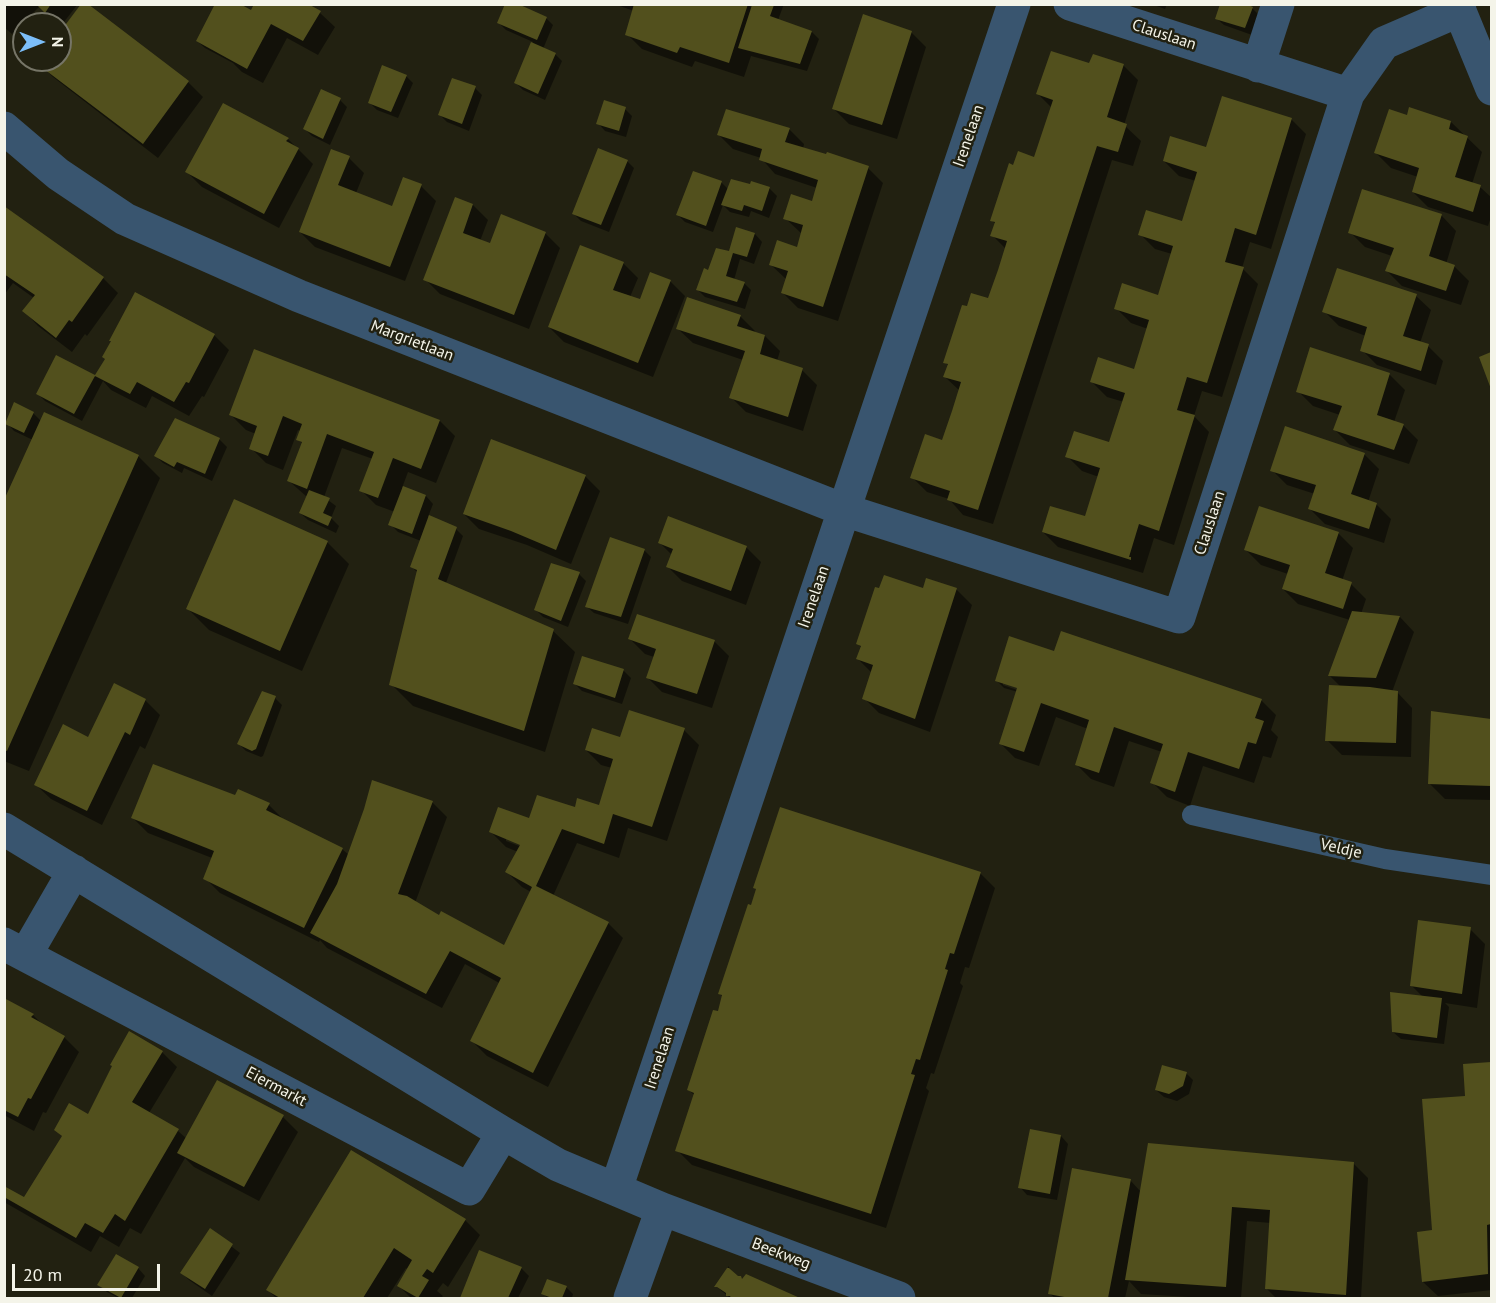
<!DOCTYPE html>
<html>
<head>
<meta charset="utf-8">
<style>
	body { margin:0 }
	#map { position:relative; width:1496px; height:1303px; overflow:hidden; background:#222111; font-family:"PT Sans",sans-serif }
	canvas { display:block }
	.frame { position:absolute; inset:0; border:6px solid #f4f4e9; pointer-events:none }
	.north { position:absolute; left:12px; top:12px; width:60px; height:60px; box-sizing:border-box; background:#222111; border:2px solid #767567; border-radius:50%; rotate:90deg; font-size:16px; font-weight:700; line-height:24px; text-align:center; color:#f4f4e9 }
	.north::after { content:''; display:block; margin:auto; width:21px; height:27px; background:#7cbef9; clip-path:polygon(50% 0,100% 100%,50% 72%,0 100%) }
	.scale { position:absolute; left:12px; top:1264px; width:148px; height:27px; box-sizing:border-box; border:3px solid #f4f4e9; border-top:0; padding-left:8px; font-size:18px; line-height:21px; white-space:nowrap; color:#f4f4e9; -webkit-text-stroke:4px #222111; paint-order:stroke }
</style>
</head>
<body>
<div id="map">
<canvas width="1496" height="1303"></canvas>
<div class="frame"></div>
<div class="north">N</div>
<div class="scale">20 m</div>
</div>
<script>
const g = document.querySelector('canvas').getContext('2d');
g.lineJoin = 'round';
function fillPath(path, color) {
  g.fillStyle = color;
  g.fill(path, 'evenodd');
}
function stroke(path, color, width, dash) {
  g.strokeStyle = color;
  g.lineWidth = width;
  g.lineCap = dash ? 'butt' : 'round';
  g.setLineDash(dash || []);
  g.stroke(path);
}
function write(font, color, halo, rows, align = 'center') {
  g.font = font + ' "PT Sans",sans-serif';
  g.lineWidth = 5;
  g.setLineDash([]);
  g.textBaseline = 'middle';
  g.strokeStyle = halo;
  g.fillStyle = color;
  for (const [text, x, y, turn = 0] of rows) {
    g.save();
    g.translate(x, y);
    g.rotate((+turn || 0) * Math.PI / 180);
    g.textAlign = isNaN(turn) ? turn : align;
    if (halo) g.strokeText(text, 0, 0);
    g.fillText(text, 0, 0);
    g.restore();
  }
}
fillPath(new Path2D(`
	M4,4H78L60,27V24H57L40,6L12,34L4,27Z
	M85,4L188,82L203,97L158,158L53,77L38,62L40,60H60V34Z
	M614,4H748L753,9L754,4H784L778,20L812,32L819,39L807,71L751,56L744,77L695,61L692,67L642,49L627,34L634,11Z
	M1151,4H1167L1165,9Z
	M1252,8L1259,15L1252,35L1224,25L1216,18Z
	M251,12L320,13L335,27L318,55L287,38L263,83L242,72L233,63L205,48L197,41Z
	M546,18L553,25L543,49L555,54L562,61L545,100L523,90L516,83L533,42L506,30L499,23Z
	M911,32L926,47L897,139L849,124L834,109Z
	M1090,65H1123L1138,80L1124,125L1141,141L1133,166L1112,160L993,524L963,515L949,499L927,492L912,477L943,442L960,391L945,377L949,366L945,362L967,308L989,300L1006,249L992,235L996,224L992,221L1014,167L1035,159L1052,108L1038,94Z
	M406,76L413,83L398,118L377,110L370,103Z
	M475,88L482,95L469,131L447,122L440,115Z
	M340,100L347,107L330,145L312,136L305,129Z
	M625,109L632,116L626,137L605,131L598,123Z
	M1291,119L1306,134L1271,249L1250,242L1242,268L1258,284L1222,397L1202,391L1194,416L1209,432L1174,545L1154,538L1143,573L1058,547L1043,532L1086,518L1099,477L1082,471L1067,456L1110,444L1124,402L1107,397L1092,382L1135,371L1148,329L1131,323L1116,308L1159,297L1172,254L1155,249L1140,234L1183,223L1196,181L1179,176L1164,161Z
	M1451,122L1482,152L1472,184L1480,187L1492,198V214L1488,226L1428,207L1413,192L1418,177L1391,168L1376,153Z
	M789,129L804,144L803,149L868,168L883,183L838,321L798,308L783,293L787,280L770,264L798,248L802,234L785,218L812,203L817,188L775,174L761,158L733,149L718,134Z
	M288,139L313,164L279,228L202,187L187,172Z
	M349,158L364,173L356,193L393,208L404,179L421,186L436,201L405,281L315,247L300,232Z
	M627,161L634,168L609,232L581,221L574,214Z
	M721,182L728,189L769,188L777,196L769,218L751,211L749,217L730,212L723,205L713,232L685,222L678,215Z
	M1363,190L1442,216L1456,231L1446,264L1454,266L1469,281L1461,305L1402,286L1387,271L1392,256L1365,247L1350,232Z
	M456,199L473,205L488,220L480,241L491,245L545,233L560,248L529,329L440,294L425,279Z
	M4,207L103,278L118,293L87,336L85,334L72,352L38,326L24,311L34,298L13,283L4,295Z
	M737,229L755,234L762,242L754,264L740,259L734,280L744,283L751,290L745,309L705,297L698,290L730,253Z
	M623,263L638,278L630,297L641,301L670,281L685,296L653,377L564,342L549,327Z
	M1416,296L1431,310L1420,343L1428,346L1443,361L1436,385L1377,365L1362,350L1366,336L1339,326L1324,311Z
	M740,316L755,331L754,333L765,336L780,351L777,361L802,370L817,385L803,431L746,412L731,397L743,360L693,343L678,329Z
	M214,335L229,350L204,397L202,396L189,416L152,396L146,408L111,390L103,381L82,421L45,401L37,393L57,357L95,377L106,359L112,342Z
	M1311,349L1390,375L1405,390L1394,422L1403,425L1418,440L1409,464L1350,445L1335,430L1340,415L1313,406L1298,391Z
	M255,351L440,421L455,436L436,483L408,472L402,488L426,496L433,504L428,517L456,529L463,536L446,583L553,631L575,652L545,752L413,706L391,684L419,574L412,567L421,541L398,532L390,524L395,512L376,505L361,490L373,459L342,448L324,497L336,506L331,518L339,526L336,533L308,520L300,513L307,497L289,481L303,444L298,439L301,432L298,430L283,470L266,463L251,448L256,434L246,430L231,415Z
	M33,413L41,421L138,456L160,478L29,771L4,761V504L33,440L14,431L7,423Z
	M176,419L219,439L227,447L212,481L184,468L182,473L163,463L156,456Z
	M1364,454L1379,469L1368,502L1376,504L1391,519L1384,543L1325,524L1310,509L1315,494L1287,485L1272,470Z
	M585,476L600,491L571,564L527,545L479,529L464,514Z
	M1338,533L1353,548L1342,581L1351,584L1366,599L1361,614L1400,617L1414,632L1392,692H1397L1412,708L1411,757L1342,755L1327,740L1341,687L1329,675L1350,620L1298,604L1283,589L1288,574L1261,565L1246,550Z
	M327,542L349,564L302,671L209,630L187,608Z
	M660,543L746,547L761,562L746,605L682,581L667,566L672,555Z
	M644,550L651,557L628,624L594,613L586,606Z
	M579,574L586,581L568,627L543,617L535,609Z
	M927,580L957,590L972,605L930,732L879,713L864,698L872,673L858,659L862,648L858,644L924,590Z
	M630,639L714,641L729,656L712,708L662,692L647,677L654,657L645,654Z
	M1055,653L1261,700L1276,715L1271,730L1278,737L1271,758L1263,756L1254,783L1203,766L1190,806L1167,797L1152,782L1162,752L1129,741L1114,787L1091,779L1076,764L1088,729L1056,717L1039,766L1015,758L1000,743L1018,692L1004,688L996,680ZM1003,682L1024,689L1023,692L1003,685Z
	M583,658L624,671L631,678L622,704L582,691L575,684Z
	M275,698L282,705L263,756L261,757L246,751L239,744Z
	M145,700L160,715L145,749L140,746L102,825L51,799L36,785Z
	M1432,713L1492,720V800L1445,799L1430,784Z
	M684,730L699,745L667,841L628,828L619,858L577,843L553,896L608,923L623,938L548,1087L487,1056L472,1041L501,984L465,964L442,1008L327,948L320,940L319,942L220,893L205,878L212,858L148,833L133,818L236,797L269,805L284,820L342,849L349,855L432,802L447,817L415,903L439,917L505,947L531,892L522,887L507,872L518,852L506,847L491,832L576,809L600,806L612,768L601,765L586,750L621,739ZM506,838L528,846L527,849L506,841Z
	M980,873L995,888L969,968L965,967L960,983L963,986L934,1074L931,1073L926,1088L929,1091L886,1228L692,1165L677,1150L695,1096L689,1090L719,1012L723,997L720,994L752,907L757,891L755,888Z
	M1470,929L1485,944L1477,1008L1445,1003L1449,1007L1444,1044L1401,1039L1393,1032L1424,998L1412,986Z
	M4,1000L33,1015L44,1026L64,1037L79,1052L46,1113L43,1112L34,1131L4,1115Z
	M162,1052L177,1067L149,1113L178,1131L187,1139L283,1117L298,1132L259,1201L194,1167L185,1158L141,1234L130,1228L119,1247L100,1236L91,1252L4,1202V1188L25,1199L63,1137L56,1130L88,1116Z
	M1492,1063V1290L1438,1296L1423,1282L1433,1232L1467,1097L1465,1065Z
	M1186,1073L1193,1080L1189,1094L1177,1101L1164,1097L1156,1090Z
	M1061,1136L1068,1144L1057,1200L1027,1195L1020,1187Z
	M1353,1163L1368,1178L1361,1298H1276L1267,1289L1271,1223L1247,1221L1241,1298H1204L1141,1294L1129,1281L1125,1298H1055L1050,1294L1130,1180L1141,1192Z
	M465,1220L480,1235L448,1287L443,1283L437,1291L443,1296L441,1298H411L399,1286L408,1270L406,1268L387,1298H276L268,1290Z
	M210,1230L240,1253L212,1296L189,1280L182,1273Z
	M728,1266L736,1276L743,1280L746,1276L796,1298H730L716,1286L728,1271Z
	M138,1268L145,1276L132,1298H118L107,1292L99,1285Z
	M521,1268L529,1276L518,1298H462Z
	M566,1287L573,1294L572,1298H548L543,1294Z`), '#0007');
fillPath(new Path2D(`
	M36,4H51L45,13Z
	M81,4H88L189,81L143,144L36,63L38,60H60V32Z
	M215,4H240L251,10L254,4H308L321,11L303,41L271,24L247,69L196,41Z
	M505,4H518L547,17L537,40L497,23Z
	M634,4H748L729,63L680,47L677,53L625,35Z
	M1220,4H1246L1253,7L1245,28L1215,19Z
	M752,5H774L770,16L812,31L800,64L738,48Z
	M863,14L912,31L882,125L832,109Z
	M531,42L556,53L538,94L514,83Z
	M1051,51L1089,63L1093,54L1124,64L1107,117L1127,124L1118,152L1097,146L978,510L947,500L950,491L910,478L925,434L942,440L952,411L961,382L943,377L948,364L943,363L962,305L967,306L971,293L988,298L998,270L1007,241L990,236L995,222L990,221L1009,163L1013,165L1018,151L1034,157L1053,100L1036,94Z
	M382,65L407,75L391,112L368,103Z
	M452,78L476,86L462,124L438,115Z
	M321,89L341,98L323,139L303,129Z
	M1222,96L1292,118L1256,235L1235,228L1225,262L1244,267L1207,383L1187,377L1177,410L1195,415L1159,531L1139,524L1129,557H1131V560L1042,532L1050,506L1085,516L1100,468L1065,457L1074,431L1109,442L1125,393L1090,382L1098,357L1134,369L1149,320L1114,309L1122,283L1158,295L1173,246L1138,235L1146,210L1182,221L1197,172L1163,161L1170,136L1206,147Z
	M604,100L626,107L619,131L596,124Z
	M223,103L289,138L286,141L299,148L264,214L185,172Z
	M1409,107L1451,121L1449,129L1468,136L1455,177L1481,185L1473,212L1412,192L1419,168L1374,153L1389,109L1407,115Z
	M726,109L790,128L785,142L826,154L827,152L869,166L823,307L781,293L788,271L769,265L777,240L797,247L803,225L783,219L791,194L812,201L818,180L759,160L762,149L717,135Z
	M598,148L628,160L601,225L572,214Z
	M331,149L350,156L338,185L392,206L403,177L422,184L390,267L299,232Z
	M693,171L722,181L706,226L676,215Z
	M731,179L750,184L751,181L770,187L762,211L744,205L742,211L721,205Z
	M1362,189L1442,214L1429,256L1455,265L1446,291L1385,271L1394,248L1348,233Z
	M455,197L473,204L463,233L490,243L501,214L546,232L514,315L423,280Z
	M4,206L104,277L72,322L69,320L56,338L22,311L35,295L4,274Z
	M736,227L755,233L747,257L733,253L726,276L745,282L737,302L696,290L704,268L708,270L716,248L729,251Z
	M580,245L624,262L613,290L640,299L650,272L671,280L638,363L548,327Z
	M1337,268L1417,294L1403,336L1429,344L1421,371L1360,351L1367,327L1322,312Z
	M135,292L215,334L189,383L186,382L174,402L137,382L130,394L95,376L74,414L36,394L56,355L95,375L105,359L102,357L111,341H109Z
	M687,297L741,315L737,326L765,335L760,354L803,368L788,417L729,398L745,351L676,329Z
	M1310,347L1390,373L1377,415L1404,424L1394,450L1333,430L1342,406L1296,392Z
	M254,349L440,420L421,469L393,458L378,498L359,491L374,452L327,434L307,489L287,481L302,442L296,440L302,424L283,416L268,456L249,449L257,426L229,415Z
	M1491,352V389L1479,357Z
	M14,402L34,412L24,433L5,424Z
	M44,412L139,455L7,751L4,750V500Z
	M175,418L220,438L205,474L177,462L174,467L154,456Z
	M1285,426L1365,453L1351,494L1377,503L1369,529L1308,509L1316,485L1270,471Z
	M491,439L586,475L556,550L511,531L463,514Z
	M403,486L426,495L412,534L388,525Z
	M309,490L330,498L323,513L332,517L328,526L299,513Z
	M234,499L328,541L280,651L186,609Z
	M1259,506L1339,532L1325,573L1352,582L1343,609L1282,589L1290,565L1244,550Z
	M429,515L457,527L438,579L554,629L524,731L389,685L417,570L410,567Z
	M668,516L747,546L731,591L666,567L673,549L658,543Z
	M610,537L645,549L621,617L585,607Z
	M551,563L580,572L561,621L534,610Z
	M884,575L923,588L926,578L957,588L915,719L862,699L873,665L856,659L861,646L856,644L875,587L879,588Z
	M1352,611L1400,616L1376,678L1328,676Z
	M637,614L715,640L697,694L646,678L656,649L628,639Z
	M1061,631L1262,699L1255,718L1264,721L1256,744L1248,742L1239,769L1188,752L1175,792L1150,783L1163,744L1114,727L1099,773L1075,765L1089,720L1041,703L1024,752L999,744L1017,688L995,681L1009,636L1054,651Z
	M582,656L624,669L615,698L573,684Z
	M114,683L146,699L130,735L125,732L87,811L34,785L63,724L88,737Z
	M1329,685L1370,687L1398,691L1396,743L1325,741Z
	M262,691L276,696L256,749L252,751L237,744Z
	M629,710L685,728L652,827L613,814L604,844L562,829L536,886L609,922L533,1073L470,1041L501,978L450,951L426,994L310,933L337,884L364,809L372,780L433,801L398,894L407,896L439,915L441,911L504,945L532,887L505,872L520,845L489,832L498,807L529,818L537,795L575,807L577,798L599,805L613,759L585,750L592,728L620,737Z
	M1431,711L1491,719V786L1428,784Z
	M153,764L235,795L238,789L270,803L266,810L343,848L304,928L203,879L214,851L131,818Z
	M780,807L981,872L954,954L950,953L945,969L948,970L920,1060L916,1059L911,1074L915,1075L871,1214L675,1151L694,1093L687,1090L713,1010L718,1011L722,995L718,994L748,904L751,905L756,889L753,888Z
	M1418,920L1471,927L1462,994L1410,986Z
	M1390,992L1442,998L1437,1038L1392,1032Z
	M4,998L34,1014L31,1017L65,1036L31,1099L28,1098L18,1117L4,1110Z
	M129,1031L163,1051L132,1102L179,1129L125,1221L115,1214L103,1233L85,1223L76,1238L4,1197V1186L24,1197L62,1136L54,1130L69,1103L88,1114L112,1066L110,1065Z
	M1491,1062V1224L1487,1225L1488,1274L1422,1282L1417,1232L1432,1230L1422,1099L1465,1096L1463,1064Z
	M1162,1065L1187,1072L1183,1086L1169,1094L1155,1090Z
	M217,1080L284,1115L244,1187L177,1153Z
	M1030,1129L1061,1135L1050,1194L1018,1188Z
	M1148,1143L1354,1162L1346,1295L1265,1289L1270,1210L1232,1207L1226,1287L1125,1280Z
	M351,1150L466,1219L433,1273L427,1269L422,1276L429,1280L418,1298L397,1286L412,1260L394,1248L363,1298H280L266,1290Z
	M1072,1168L1131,1179L1108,1298H1070L1048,1294Z
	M210,1228L233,1244L205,1289L180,1273Z
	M479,1250L522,1267L508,1298H460Z
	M116,1254L139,1267L121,1298L97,1285Z
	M727,1268H729L738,1276H741L742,1279L746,1274L800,1298H731L730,1296H726V1293L717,1287H714Z
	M547,1279L567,1286L562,1298H552L541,1294Z`), '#52501d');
stroke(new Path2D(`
	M1192,815L1385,859L1492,875`), '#39556f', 20);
stroke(new Path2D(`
	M1457,4L1492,89
	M1258,66L1278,4
	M1348,94L1384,43L1460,10
	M4,128L58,174L125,219L299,296L844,510L1179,617L1348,94L1070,4
	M4,829L503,1133L558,1165L662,1209L899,1298
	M4,944L469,1189L503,1133
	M26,954L74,871
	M616,1189L1014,4
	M630,1298L662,1209`), '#39556f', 33);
write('16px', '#f4f4e9', '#222111', [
	["Clauslaan",1164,35,18],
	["Irenelaan",969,136,-71],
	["Margrietlaan",412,341,21],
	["Clauslaan",1210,523,-72],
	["Irenelaan",814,597,-71],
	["Veldje",1341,849,13],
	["Irenelaan",660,1058,-72],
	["Eiermarkt",276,1087,28],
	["Beekweg",781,1254,21]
]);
</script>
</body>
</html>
